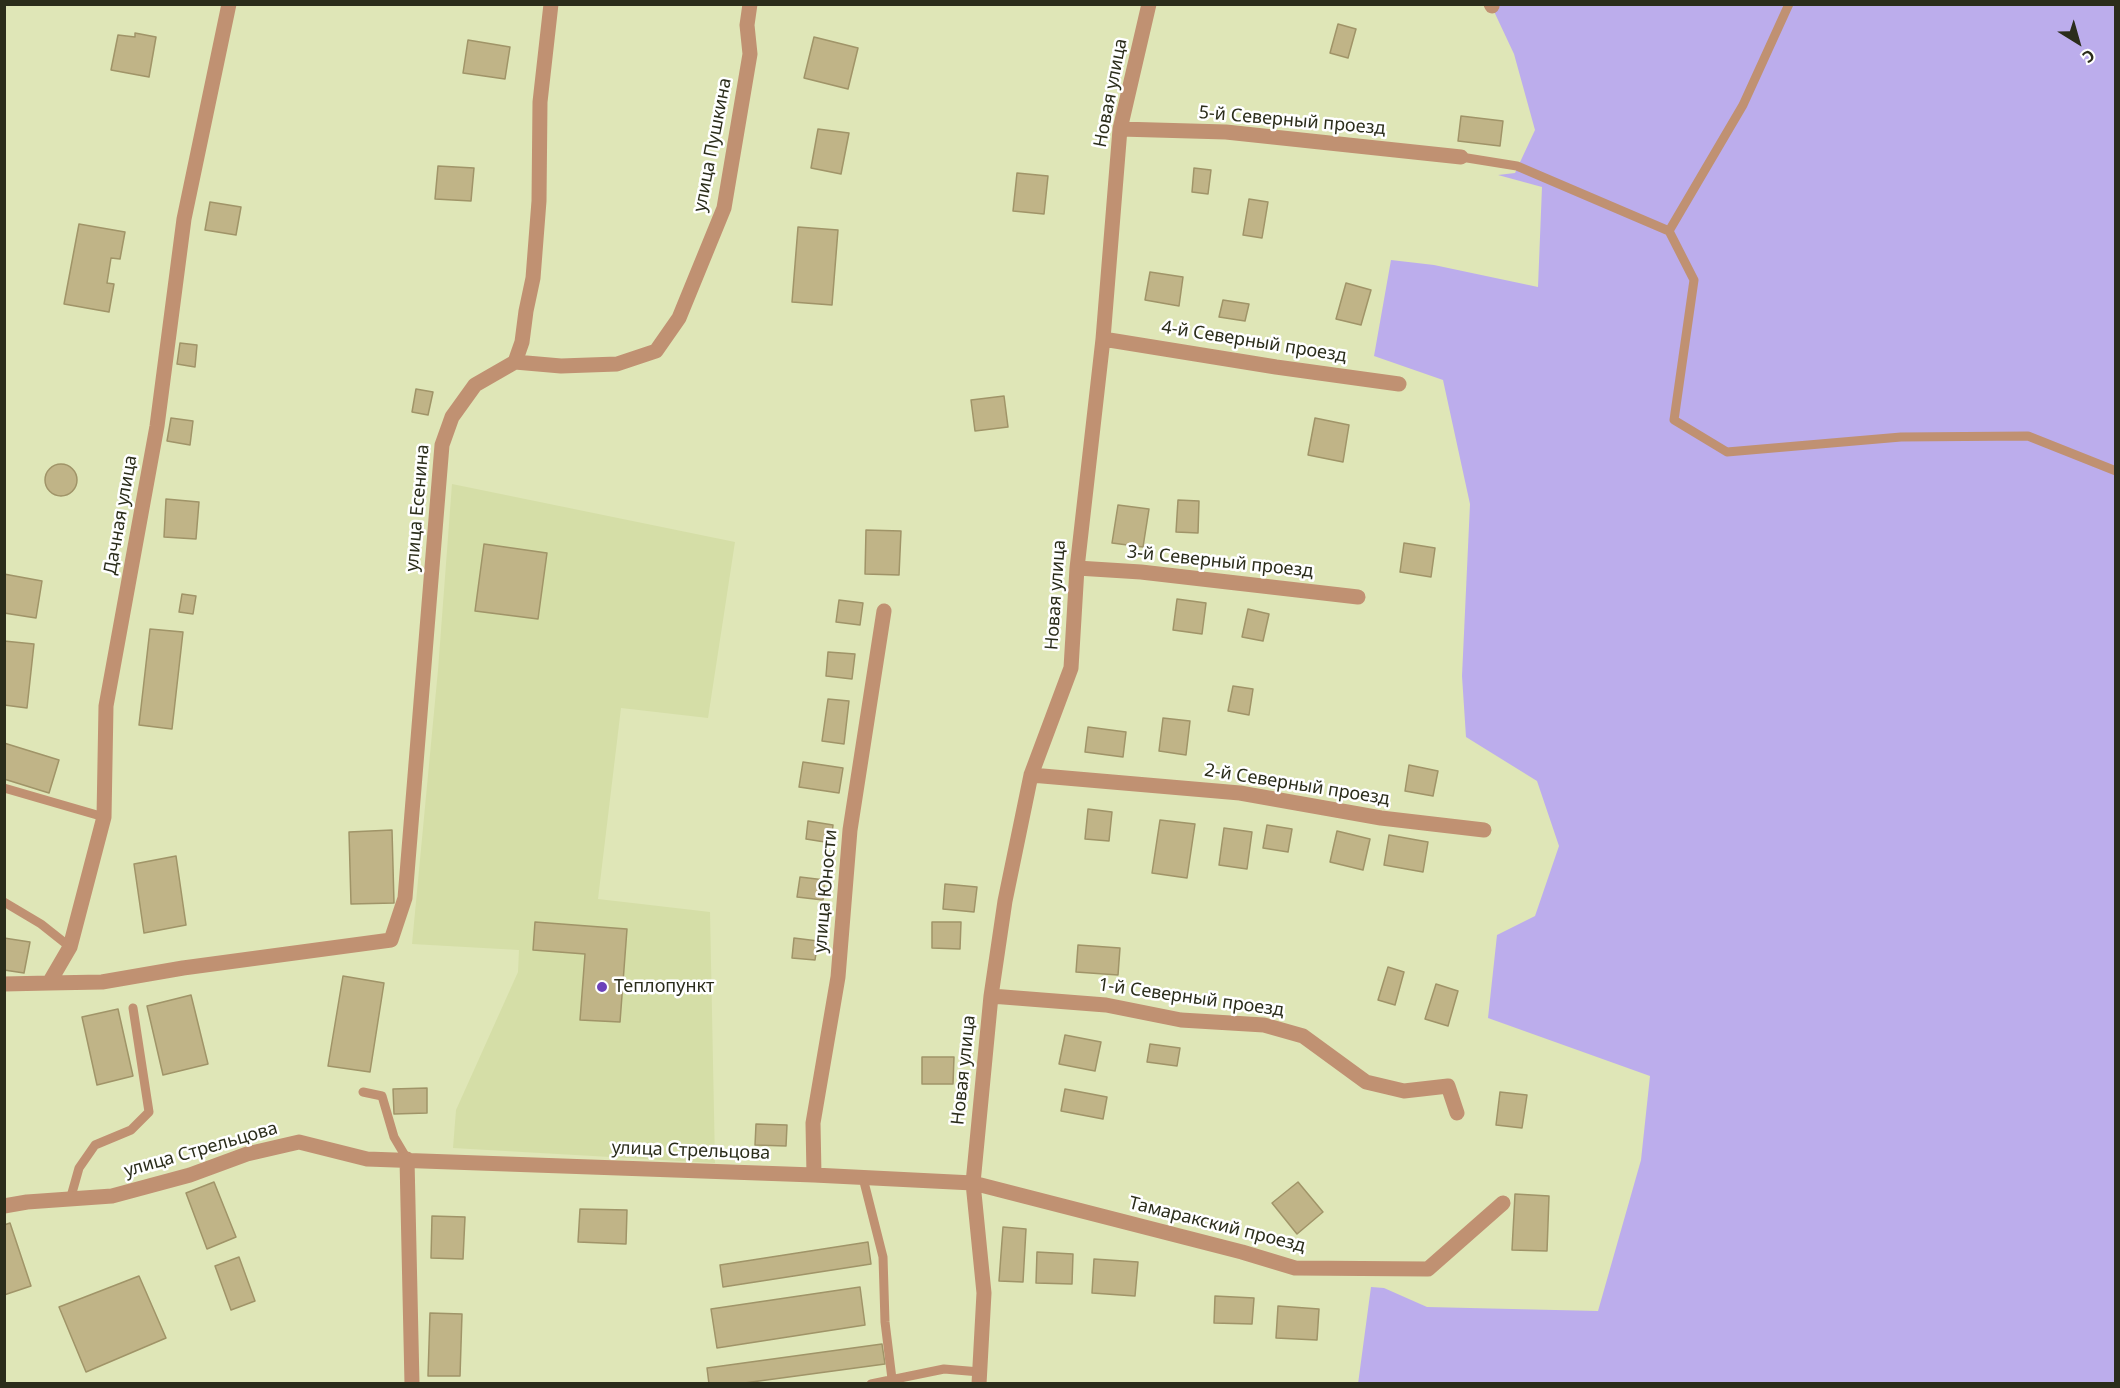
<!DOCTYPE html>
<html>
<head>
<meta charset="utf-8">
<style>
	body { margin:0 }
	#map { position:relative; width:2120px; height:1388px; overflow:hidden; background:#dfe6b7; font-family:"Noto Sans",sans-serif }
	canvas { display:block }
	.frame { position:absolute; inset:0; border:6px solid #2b2d1b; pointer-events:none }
	.north { position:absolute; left:2048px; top:12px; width:60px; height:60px; -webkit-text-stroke:4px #fff; paint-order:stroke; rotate:143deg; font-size:16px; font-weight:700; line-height:24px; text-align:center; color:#2b2d1b }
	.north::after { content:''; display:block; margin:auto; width:21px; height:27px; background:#2b2d1b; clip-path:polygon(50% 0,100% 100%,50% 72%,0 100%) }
</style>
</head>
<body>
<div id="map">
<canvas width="2120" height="1388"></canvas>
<div class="frame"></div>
<div class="north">С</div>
</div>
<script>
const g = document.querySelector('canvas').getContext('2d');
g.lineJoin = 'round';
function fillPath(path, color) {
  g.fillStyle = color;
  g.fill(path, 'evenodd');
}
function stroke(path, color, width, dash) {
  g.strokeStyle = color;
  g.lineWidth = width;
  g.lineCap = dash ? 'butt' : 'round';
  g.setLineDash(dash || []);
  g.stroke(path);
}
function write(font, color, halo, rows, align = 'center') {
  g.font = font + ' "Noto Sans",sans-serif';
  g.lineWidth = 5;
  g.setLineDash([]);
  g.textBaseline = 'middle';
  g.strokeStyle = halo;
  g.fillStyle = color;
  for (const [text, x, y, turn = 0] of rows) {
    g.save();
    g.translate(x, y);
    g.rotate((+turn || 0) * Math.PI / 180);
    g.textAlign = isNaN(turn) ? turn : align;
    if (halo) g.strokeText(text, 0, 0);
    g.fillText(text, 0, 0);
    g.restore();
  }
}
fillPath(new Path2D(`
	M452,484L735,542L708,718L621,708L598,899L710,912L715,1163L453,1148L456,1110L518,972L519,950L412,944L438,670Z`), '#d5dea7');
fillPath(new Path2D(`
	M1491,5H2115V1383L1358,1384L1371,1287L1384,1288L1427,1307L1598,1311L1641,1160L1650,1076L1488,1018L1497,935L1535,916L1559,846L1537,781L1466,737L1462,676L1470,504L1443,380L1374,356L1391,260L1434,265L1538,287L1542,187L1498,175L1515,173L1535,130L1514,54Z`), '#bcadec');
const building = new Path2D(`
	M1338,24L1356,29L1348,58L1330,53Z
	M135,33L156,37L149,77L111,70L118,35L135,37Z
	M814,37L858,48L848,89L804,78Z
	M468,40L510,47L505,79L463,73Z
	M1461,116L1503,121L1500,146L1458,141Z
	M818,129L849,133L841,174L811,168Z
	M438,166L474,168L471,201L435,199Z
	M1194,168L1211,170L1208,194L1192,192Z
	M1017,173L1048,176L1044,214L1013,211Z
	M1249,199L1268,202L1262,238L1243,235Z
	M210,202L241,207L236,235L205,230Z
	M79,224L125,232L120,259L111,258L107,283L114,284L109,312L64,304Z
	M798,227L838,230L832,305L792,302Z
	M1150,272L1183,277L1179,306L1145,300Z
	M1346,283L1371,290L1361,325L1336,319Z
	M1223,300L1249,304L1245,321L1219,317Z
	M180,343L197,345L195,367L177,364Z
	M416,389L433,392L428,415L412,412Z
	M1004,396L1008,427L975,431L971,400Z
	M171,418L193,421L190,445L167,441Z
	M1315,418L1349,425L1343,462L1308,455Z
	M45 480a16 16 0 1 1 32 0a16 16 0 1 1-32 0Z
	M166,499L199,502L196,539L164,537Z
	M1178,500L1199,501L1198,533L1176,532Z
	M1118,505L1149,509L1143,547L1112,543Z
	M866,530L901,531L899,575L865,574Z
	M1404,543L1435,548L1431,577L1400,572Z
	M484,544L547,553L538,619L475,611Z
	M4,574L42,581L36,618L4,613Z
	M182,594L196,596L193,614L179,612Z
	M1177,599L1206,603L1202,634L1173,630Z
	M839,600L863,603L860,625L836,622Z
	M1248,609L1269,614L1263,641L1242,637Z
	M150,629L183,632L172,729L139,725Z
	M4,641L34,644L27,708L4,705Z
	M828,652L855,654L852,679L826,676Z
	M1233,686L1253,689L1249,715L1228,711Z
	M828,699L849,701L844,744L822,741Z
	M1163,718L1190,721L1186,755L1159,751Z
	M1088,727L1126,732L1123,757L1085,752Z
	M4,743L59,760L49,793L4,779Z
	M803,762L843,768L839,793L799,787Z
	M1409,765L1438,771L1433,796L1405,791Z
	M1088,809L1112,812L1109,841L1085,839Z
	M1160,820L1195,824L1187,878L1152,873Z
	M808,821L833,825L831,843L806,839Z
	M1267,825L1292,829L1288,852L1263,848Z
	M1224,828L1252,832L1247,869L1219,865Z
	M392,830L394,903L351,904L349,832Z
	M1337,831L1370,839L1363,870L1330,862Z
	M1389,835L1428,842L1423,872L1384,865Z
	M176,856L186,925L144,933L134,864Z
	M800,877L825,880L823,900L797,897Z
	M945,884L977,887L974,912L943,909Z
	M535,922L627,929L620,1022L580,1020L585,954L533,950Z
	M932,922H961L960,949L932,948Z
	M4,938L30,942L24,973L4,970Z
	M794,938L818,941L815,960L792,958Z
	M1078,945L1120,948L1118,975L1076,972Z
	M1388,967L1404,972L1395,1005L1378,1000Z
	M343,976L384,983L370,1072L328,1066Z
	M1436,984L1458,991L1448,1026L1425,1019Z
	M191,995L208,1064L163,1075L147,1006Z
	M118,1009L133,1076L97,1085L82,1017Z
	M1065,1035L1101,1042L1095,1071L1059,1064Z
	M1150,1044L1180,1048L1177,1066L1147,1062Z
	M922,1057H954L953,1084H922Z
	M427,1088V1113L394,1114L393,1089Z
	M1065,1089L1107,1097L1103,1119L1061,1111Z
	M1500,1092L1527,1095L1522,1128L1496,1125Z
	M756,1124L787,1125L786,1146L755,1145Z
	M214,1182L236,1237L207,1249L186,1193Z
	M1298,1182L1323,1212L1297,1234L1272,1203Z
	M1515,1194L1549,1196L1547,1251L1512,1250Z
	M580,1209L627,1210L626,1244L578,1242Z
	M432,1216L465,1217L463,1259L431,1258Z
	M10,1223L31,1286L4,1295V1225Z
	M1003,1227L1026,1229L1023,1282L999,1281Z
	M868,1242L871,1264L723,1287L720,1265Z
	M1037,1252L1073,1254L1072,1284L1036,1283Z
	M239,1257L255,1301L231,1310L215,1266Z
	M1094,1259L1138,1262L1135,1296L1092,1293Z
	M139,1276L166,1338L86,1372L59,1307Z
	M860,1287L865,1325L717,1348L711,1309Z
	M1215,1296L1254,1298L1252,1324L1214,1323Z
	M1278,1306L1319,1309L1317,1340L1276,1338Z
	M430,1313L462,1314L460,1376H428Z
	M882,1344L885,1364L737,1384H709L707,1368Z`);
fillPath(building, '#c0b487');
stroke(building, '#a09468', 1.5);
stroke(new Path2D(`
	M1461,157L1517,166L1669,231L1694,280L1674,420L1727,452L1901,437L2028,436L2116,471
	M1669,231L1743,105L1789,4
	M4,788L104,817
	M4,902L41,924L70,947
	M363,1092L382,1096L394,1137L407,1159
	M863,1178L883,1257L885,1322L892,1379
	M70,1200L79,1168L95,1145L131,1130L149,1112L133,1008
	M871,1384L944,1369L980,1372`), '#c09172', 9);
stroke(new Path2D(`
	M1491,4L1492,6
	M1120,129L1226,132L1461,157
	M1103,339L1276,367L1399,384
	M515,362L561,366L617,364L656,351L679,318L724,208L750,54L747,25L750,4
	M1077,568L1141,572L1358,597
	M1031,775L1240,793L1381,818L1484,830
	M49,983L102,982L183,968L391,940L405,898L442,445L452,417L475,385L515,362L522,342L526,311L533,278L539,201L540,102L551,4
	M4,984L49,983L70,947L104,817L106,706L157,426L184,219L229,4
	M991,996L1106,1005L1181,1020L1264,1025L1303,1036L1366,1082L1404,1091L1448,1086L1457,1113
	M407,1159L412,1384
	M814,1175L813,1123L838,977L850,830L884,611
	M4,1206L27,1202L112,1196L190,1175L247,1154L299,1142L367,1159L814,1175L973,1183L1242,1252L1295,1268L1428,1269L1503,1203
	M979,1384L984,1293L973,1183L991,996L1005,901L1031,775L1071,668L1077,568L1103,339L1120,129L1149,4`), '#c09172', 15);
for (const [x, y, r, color] of [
	[602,987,6,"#6c42ba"]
]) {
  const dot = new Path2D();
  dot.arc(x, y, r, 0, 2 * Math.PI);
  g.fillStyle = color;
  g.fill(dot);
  stroke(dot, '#fff', 2);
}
write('18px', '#2b2d1b', '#fff', [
	["Новая улица",1111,93,-79],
	["5-й Северный проезд",1292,121,5],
	["улица Пушкина",713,145,-79],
	["4-й Северный проезд",1254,342,9],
	["улица Есенина",418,508,-85],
	["Дачная улица",121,515,-80],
	["3-й Северный проезд",1220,562,6],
	["Новая улица",1056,595,-86],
	["2-й Северный проезд",1297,785,9],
	["улица Юности",826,891,-85],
	["1-й Северный проезд",1191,998,8],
	["Новая улица",964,1070,-84],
	["улица Стрельцова",201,1150,-16],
	["улица Стрельцова",691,1151,2],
	["Тамаракский проезд",1217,1225,14]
]);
write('18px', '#2b2d1b', '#fff', [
	["Теплопункт",614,987]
], 'left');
</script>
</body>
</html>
